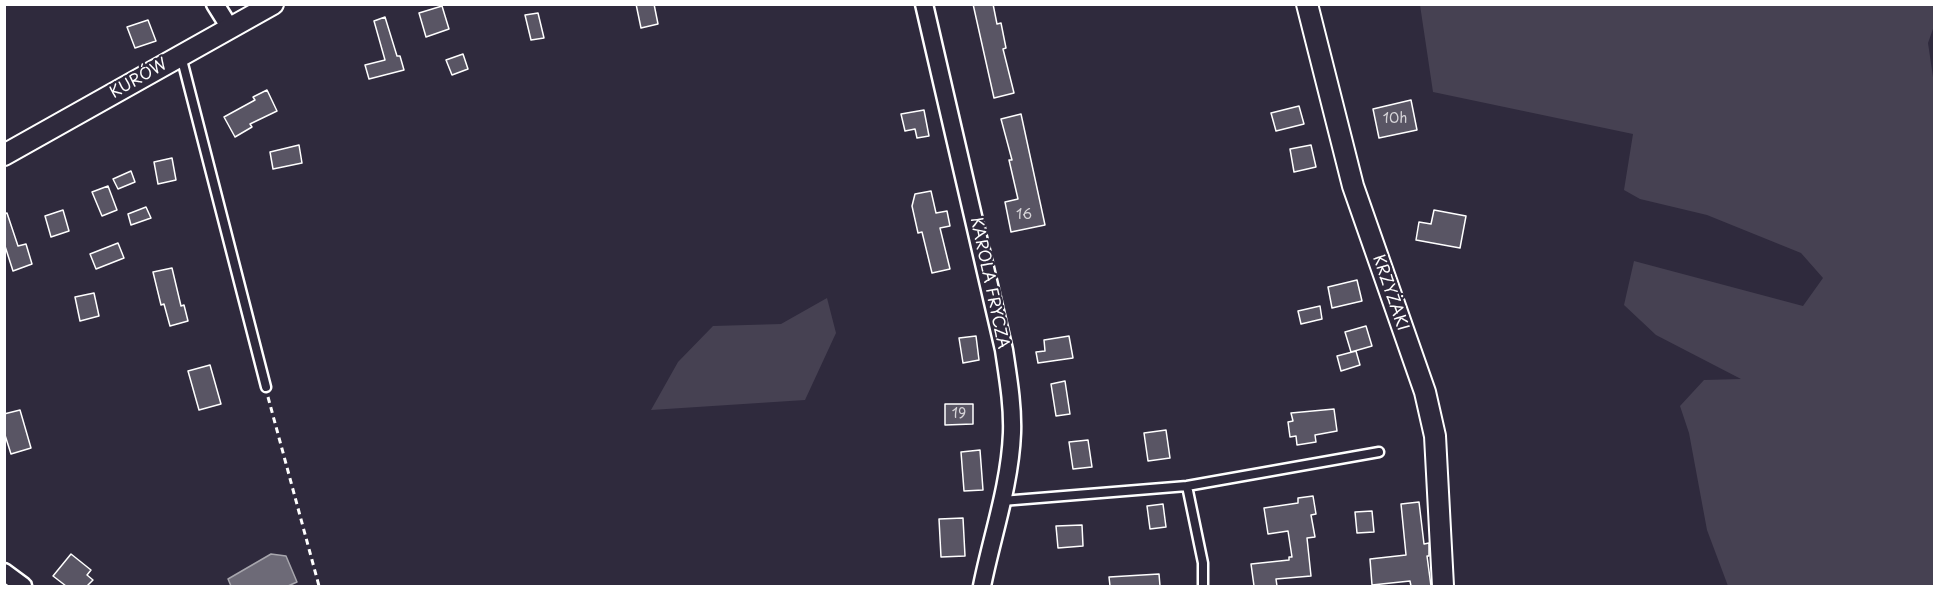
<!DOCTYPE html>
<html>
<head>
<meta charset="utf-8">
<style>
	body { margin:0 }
	#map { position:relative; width:1939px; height:591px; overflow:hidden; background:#2f2a3d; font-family:"Playpen Sans",sans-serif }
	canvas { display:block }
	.frame { position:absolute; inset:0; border:6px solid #fff; pointer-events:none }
</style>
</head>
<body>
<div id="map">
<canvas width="1939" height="591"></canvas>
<div class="frame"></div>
</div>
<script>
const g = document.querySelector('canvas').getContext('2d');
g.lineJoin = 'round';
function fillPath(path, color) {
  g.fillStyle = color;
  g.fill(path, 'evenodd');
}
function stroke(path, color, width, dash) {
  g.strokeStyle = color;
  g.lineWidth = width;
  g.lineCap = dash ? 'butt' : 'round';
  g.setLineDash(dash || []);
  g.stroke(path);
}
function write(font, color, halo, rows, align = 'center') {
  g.font = font + ' "Playpen Sans",sans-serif';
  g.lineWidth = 4.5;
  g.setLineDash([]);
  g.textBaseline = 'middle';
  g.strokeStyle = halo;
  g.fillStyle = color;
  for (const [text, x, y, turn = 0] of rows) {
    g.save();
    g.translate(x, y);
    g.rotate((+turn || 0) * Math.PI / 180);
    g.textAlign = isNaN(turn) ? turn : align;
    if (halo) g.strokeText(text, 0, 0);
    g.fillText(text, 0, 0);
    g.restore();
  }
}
fillPath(new Path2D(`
	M1420,5H1934V26L1928,43L1934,84V586H1728L1707,530L1689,433L1680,406L1704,380L1741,379L1656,335L1624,305L1634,261L1803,306L1823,278L1801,253L1707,215L1640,199L1624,190L1633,134L1433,92Z
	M827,298L836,333L805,400L651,410L678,362L713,326L781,324Z`), '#464152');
const water = new Path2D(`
	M271,554L286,556L297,582L288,586H231L228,579Z`);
fillPath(water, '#6d6a77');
stroke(water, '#a7a6ad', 1.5);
const building = new Path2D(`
	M636,4H654L658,24L641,28Z
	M973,4H993L997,24L1001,23L1006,48L1003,49L1014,93L994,98Z
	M442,6L449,29L426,37L419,13Z
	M538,13L544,38L531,40L525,15Z
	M385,17L397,56H400L404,70L369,79L365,65L385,60L374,21Z
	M148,20L156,41L135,48L127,27Z
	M463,54L468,69L452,75L446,60Z
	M267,90L277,111L250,124L252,127L235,137L224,117L255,100L253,97Z
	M1411,100L1417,130L1379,138L1373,109Z
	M1299,106L1304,124L1276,131L1271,113Z
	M924,110L929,136L917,138L915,129L905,131L901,114Z
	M1021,114L1045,225L1011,232L1005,202L1018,199L1009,160H1012L1001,119Z
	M299,145L302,163L273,169L270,152Z
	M1311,145L1316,167L1294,172L1290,149Z
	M172,158L176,180L158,184L154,162Z
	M131,171L135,182L118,189L113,179Z
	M108,186L117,210L102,216L92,192Z
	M931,191L936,213L947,211L950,226L940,228L950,269L932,273L922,232L918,233L912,206L915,194Z
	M146,207L151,218L131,225L128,214Z
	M63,210L69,231L51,237L45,216Z
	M1434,210L1466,216L1460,248L1416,240L1419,222L1431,224Z
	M7,213L18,246L26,244L32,264L13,271L4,243V214Z
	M118,243L124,258L96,269L90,254Z
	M172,268L181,306L184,305L188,321L170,326L164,304L161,305L153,272Z
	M1357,280L1362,301L1332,308L1328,287Z
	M94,293L99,316L80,321L75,297Z
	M1320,306L1322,319L1301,324L1298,311Z
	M1366,326L1372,346L1351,352L1345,332Z
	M976,336L979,360L963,363L959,338Z
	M1069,336L1073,358L1038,363L1036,352L1045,351L1044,340Z
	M1356,351L1360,365L1341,371L1337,356Z
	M210,365L221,404L199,410L188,371Z
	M1065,381L1070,414L1056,416L1051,384Z
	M945,404H973V424L945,425Z
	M1334,409L1337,431L1315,435L1316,442L1297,445L1296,436L1290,437L1288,422L1293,421L1291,413Z
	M20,410L31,448L11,454L4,432V414Z
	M1166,430L1170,458L1148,461L1144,433Z
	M1088,440L1092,467L1073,469L1069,442Z
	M980,450L983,490L964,491L961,452Z
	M1313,496L1316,514L1311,515L1315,537L1307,538L1311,576L1276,579L1277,586H1254L1251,564L1289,560V557H1292L1288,531L1268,534L1264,508L1298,503V498Z
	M1419,502L1424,544L1429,543V556H1427L1431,586H1411L1410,581L1372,585L1370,559L1406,555L1401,504Z
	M1163,504L1166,527L1150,529L1147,506Z
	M1372,511L1374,532L1357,533L1355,512Z
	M963,518L965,556L941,557L939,519Z
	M1082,525L1083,546L1058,548L1056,526Z
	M71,554L91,570L87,575L93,580L87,586H66L53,576Z
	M1159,574L1160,586H1110L1109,577Z`);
fillPath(building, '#595564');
stroke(building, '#fff', 1.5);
const service = new Path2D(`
	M181,56L266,387
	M1187,486L1203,563V586
	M1002,501L1187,486L1379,452`);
const minor = new Path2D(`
	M215,4L230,28
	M924,4L1004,350C1008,377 1013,405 1012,433C1010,485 992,536 982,586
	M4,572L23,586`);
const tertiary = new Path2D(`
	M1307,4L1353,186L1425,392L1435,436L1443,586
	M4,155L273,4`);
stroke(service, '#fff', 13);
stroke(minor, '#fff', 21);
stroke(tertiary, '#fff', 24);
stroke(new Path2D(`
	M268,397L319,586`), '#fff', 3, [6, 4.5]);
stroke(service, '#2f2a3d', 8);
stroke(minor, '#2f2a3d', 16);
stroke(tertiary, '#2f2a3d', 20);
write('14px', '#d6d4d8', null, [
	["10h",1395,119],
	["16",1024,215],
	["19",959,414]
]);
write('16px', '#fff', '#2f2a3d', [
	["KURÓW",139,79,-30],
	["KAROLA FRYCZA",989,283,78],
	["KRZYŻAKI",1390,293,71]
]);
</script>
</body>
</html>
